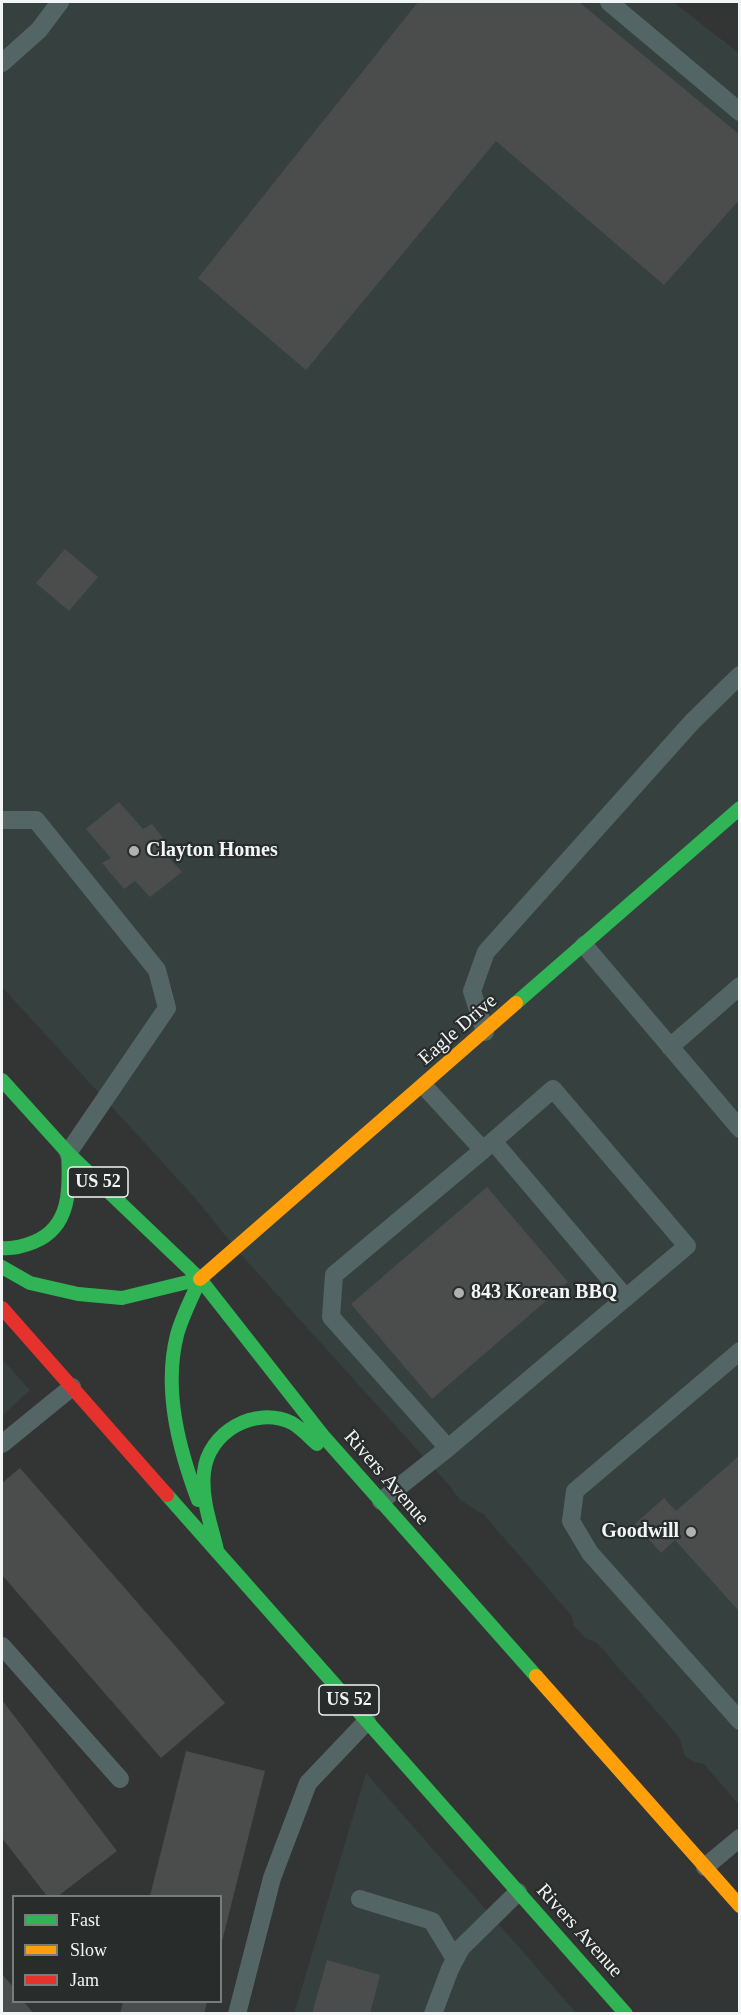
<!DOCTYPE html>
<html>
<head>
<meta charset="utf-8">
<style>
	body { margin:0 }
	#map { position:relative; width:741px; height:2015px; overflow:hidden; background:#323534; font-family:Georgia,serif }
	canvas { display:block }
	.frame { position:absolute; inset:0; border:3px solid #f2f5f5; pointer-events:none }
	.legend { position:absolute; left:12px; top:1895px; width:210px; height:108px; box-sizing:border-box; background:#282c2b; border:2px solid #797c7c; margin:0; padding:8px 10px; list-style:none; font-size:18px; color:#f2f5f5 }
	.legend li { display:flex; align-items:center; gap:12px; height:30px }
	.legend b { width:30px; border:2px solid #797c7c }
</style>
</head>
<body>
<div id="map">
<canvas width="741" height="2015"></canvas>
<div class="frame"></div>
<ul class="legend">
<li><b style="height:8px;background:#30b455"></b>Fast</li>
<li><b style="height:8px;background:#ff9f0a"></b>Slow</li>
<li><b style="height:8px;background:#e5322d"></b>Jam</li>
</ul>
</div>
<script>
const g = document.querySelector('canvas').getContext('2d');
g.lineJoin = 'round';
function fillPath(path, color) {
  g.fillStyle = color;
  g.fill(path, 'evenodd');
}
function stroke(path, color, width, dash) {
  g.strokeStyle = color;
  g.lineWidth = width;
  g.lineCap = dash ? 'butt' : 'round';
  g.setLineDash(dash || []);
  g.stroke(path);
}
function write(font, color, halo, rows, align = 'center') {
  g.font = font + ' Georgia,serif';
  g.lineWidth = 4.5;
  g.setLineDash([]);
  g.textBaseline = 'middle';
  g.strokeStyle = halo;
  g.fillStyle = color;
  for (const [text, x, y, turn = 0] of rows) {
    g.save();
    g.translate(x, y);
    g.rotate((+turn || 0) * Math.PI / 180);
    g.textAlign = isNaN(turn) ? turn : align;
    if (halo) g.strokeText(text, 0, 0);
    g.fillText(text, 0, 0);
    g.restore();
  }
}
fillPath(new Path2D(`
	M2,2H673L739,53V1805L704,1764L694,1762L685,1756L679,1737L597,1643L585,1638L574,1626L572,1616L484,1515L460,1500L448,1484L236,1249L196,1199L2,987Z
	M2,1359L30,1390L2,1416Z
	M366,1773L517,1945L576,2013L294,2014Z`), '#35403f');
fillPath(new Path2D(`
	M418,2H579L740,135V199L664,285L496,141L306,370L198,278Z
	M65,549L98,577L69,611L36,583Z
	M119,802L143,829L152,824L163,838L156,844L182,872L150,897L135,881L124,889L102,863L111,858L86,829Z
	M487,1187L568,1282L432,1399L351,1304Z
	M740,1455V1609L738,1610L675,1540L661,1553L635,1524L664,1498L676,1511Z
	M20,1468L225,1703L161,1758L2,1575V1483Z
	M2,1700L117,1851L58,1896H47L2,1838Z
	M186,1751L265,1771L221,1945L220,1896H150Z
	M327,1960L380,1975L370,2014H312Z
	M2,1974L14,1988V2002H24L34,2014H2Z
	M123,2002H207L204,2014H120Z`), '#4b4d4d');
stroke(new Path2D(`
	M609,2L740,112
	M2,63L39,30L60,2
	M2,820H36L157,970L167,1008L68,1153
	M584,945L740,1129
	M485,1032L472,991L486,952L692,722L740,675
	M670,1047L740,986
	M493,1141L626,1298
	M740,1351L575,1491L571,1521L590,1553L740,1721
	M2,1444L72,1387
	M448,1448L687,1246L553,1089L483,1150
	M381,1501L448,1448L331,1317L334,1275L483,1150L424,1086
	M2,1646L120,1779
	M705,1867L740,1838
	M360,1899L432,1921L455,1959
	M237,2014L272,1878L308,1783L367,1721
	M433,2014L450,1969L461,1948L518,1892`), '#536665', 18);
stroke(new Path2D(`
	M516,1003L740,808
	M2,1080L68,1153L200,1279L324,1437L536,1676
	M2,1248C13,1249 24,1246 34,1242C71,1227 70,1188 68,1153
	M2,1267L30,1283L78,1294L122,1298L200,1279
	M167,1495L626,2014
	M198,1500C179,1449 163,1390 177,1335C182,1316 192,1298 200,1279
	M217,1550C211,1524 201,1499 204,1472C208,1432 255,1405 292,1423C301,1428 309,1437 317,1444`), '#30b455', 14);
stroke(new Path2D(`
	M200,1279L516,1003
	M536,1676L740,1906`), '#ff9f0a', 14);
stroke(new Path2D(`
	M2,1308L167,1495`), '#e5322d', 14);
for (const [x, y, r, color] of [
	[134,851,6,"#afb2b1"],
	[459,1293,6,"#afb2b1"],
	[691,1532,6,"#afb2b1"]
]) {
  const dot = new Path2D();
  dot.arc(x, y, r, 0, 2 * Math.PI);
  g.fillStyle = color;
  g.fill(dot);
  stroke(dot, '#282c2b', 2);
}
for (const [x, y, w] of [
	[98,1182,60],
	[349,1700,60]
]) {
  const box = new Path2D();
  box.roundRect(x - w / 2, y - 15, w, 30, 4.5);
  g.fillStyle = '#282c2b';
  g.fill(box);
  stroke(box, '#f2f5f5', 1.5);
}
write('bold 18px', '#f2f5f5', null, [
	["US 52",98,1182],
	["US 52",349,1700]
]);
write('bold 20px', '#f2f5f5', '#282c2b', [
	["Clayton Homes",146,851],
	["843 Korean BBQ",471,1293],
	["Goodwill",679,1532,"right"]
], 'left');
write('20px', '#f2f5f5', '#282c2b', [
	["Eagle Drive",458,1030,-41],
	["Rivers Avenue",386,1478,49],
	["Rivers Avenue",579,1931,48]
]);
</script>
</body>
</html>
